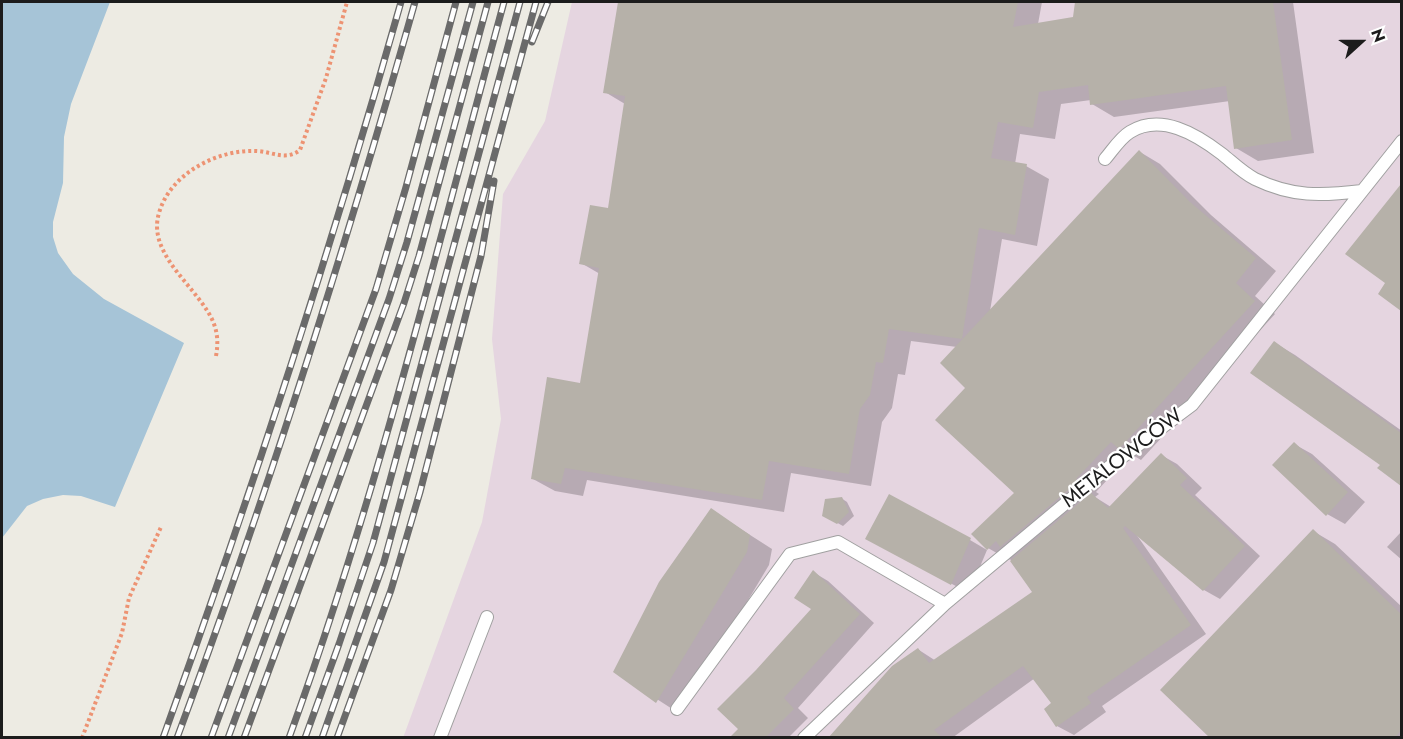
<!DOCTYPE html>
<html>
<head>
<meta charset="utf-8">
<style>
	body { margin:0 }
	#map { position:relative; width:1403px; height:739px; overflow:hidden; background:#edebe3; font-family:Jost,sans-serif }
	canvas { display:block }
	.frame { position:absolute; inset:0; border:3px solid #1c1c1c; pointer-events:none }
	.north { position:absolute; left:1331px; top:12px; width:60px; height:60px; -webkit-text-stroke:4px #fff; paint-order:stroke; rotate:69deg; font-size:16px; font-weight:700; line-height:24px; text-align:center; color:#1c1c1c }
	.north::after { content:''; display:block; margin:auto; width:21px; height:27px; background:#1c1c1c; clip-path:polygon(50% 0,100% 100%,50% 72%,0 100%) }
</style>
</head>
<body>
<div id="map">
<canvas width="1403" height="739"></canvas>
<div class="frame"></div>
<div class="north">N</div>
</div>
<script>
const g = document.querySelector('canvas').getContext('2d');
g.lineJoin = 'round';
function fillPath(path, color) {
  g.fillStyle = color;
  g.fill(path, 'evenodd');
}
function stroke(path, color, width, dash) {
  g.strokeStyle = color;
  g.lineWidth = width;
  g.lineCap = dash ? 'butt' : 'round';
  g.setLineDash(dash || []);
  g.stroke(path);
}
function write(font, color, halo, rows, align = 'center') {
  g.font = font + ' Jost,sans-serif';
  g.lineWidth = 4.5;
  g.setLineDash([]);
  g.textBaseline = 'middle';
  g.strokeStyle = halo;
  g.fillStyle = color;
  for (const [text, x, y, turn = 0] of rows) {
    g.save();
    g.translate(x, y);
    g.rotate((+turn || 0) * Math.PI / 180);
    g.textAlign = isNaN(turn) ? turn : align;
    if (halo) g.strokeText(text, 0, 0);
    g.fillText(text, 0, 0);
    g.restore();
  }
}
fillPath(new Path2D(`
	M572,2H1401V737L403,738L482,522L501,419L492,339L503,194L545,121Z`), '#e5d5e0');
fillPath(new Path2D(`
	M2,2H110L71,104L64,137L63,183L53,222V237L58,253L73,274L104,299L184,343L115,507L81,496L63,495L43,499L27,506L2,538Z`), '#a6c4d7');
fillPath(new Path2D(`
	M619,2H1042L1038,24L1074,18L1077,2H1293L1314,153L1258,161L1236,148L1230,101L1114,117L1092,104L1091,100L1061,104L1055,139L1020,134L1015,164L1026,166L1049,179L1037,246L1002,239L990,311L1140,152L1160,164L1211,215L1276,271L1255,296L1275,314L1141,460L1131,454L1096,492L1099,494L1095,497L1111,507L1161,455L1177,464L1202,488L1195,495L1260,556L1220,599L1204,590L1136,534L1206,634L1102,706L1106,712L1074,735L1057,726L1053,704L1035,678L952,738H829L919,650L936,661L1034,593L1010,559L1009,560L988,548L1016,493L967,387L957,347L911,341L905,375L898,374L892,408L882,422L871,486L791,473L784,512L587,480L583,496L555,491L533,479L582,384L600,274L581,263L609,210L625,104L605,92Z
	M1402,186V310L1380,294L1387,283L1347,254Z
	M1275,343L1295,355L1402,431V484L1379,468L1382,465Z
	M1294,444L1312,454L1365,502L1345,524L1327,514Z
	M841,498L847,502L854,516L843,526L823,515Z
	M711,510L772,549L769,565L680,714L615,672Z
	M1313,531L1335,544L1402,607V738H1212Z
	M1402,531V560L1387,547Z
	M970,540L987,550L969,593L884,548Z
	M813,572L828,581L874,623L798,708L808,718L788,738H731L740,729L757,671L813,609Z`), '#0003');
fillPath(new Path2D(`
	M618,2H1018L1013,27L1073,17L1075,2H1273L1292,140L1234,149L1226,86L1090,105L1088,85L1039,92L1033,128L998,122L991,158L1027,164L1015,235L979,228L962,339L889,329L883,363L876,362L870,395L860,409L849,474L769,461L762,500L565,468L561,484L531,479L547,377L580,383L599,268L579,264L590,205L608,208L625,96L603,93Z
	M1139,150L1190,202L1256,258L1236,283L1255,301L1119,449L1111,442L1076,479L1079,481L1000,547L996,541L987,550L971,534L1014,493L935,420L965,388L940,363Z
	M1401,184V311L1378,294L1385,283L1345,254Z
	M1274,341L1401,433V486L1377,468L1380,465L1250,373Z
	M1294,442L1348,492L1326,516L1272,465Z
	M1161,453L1187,478L1180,485L1245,546L1203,591L1125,526L1123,528L1191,625L1087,697L1091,703L1056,727L1044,709L1051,703L1023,666L934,730L943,738H828L892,666L918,648L929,663L1032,592L1010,561L1091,493L1108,508Z
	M889,494L971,538L951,585L865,539Z
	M842,497L849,512L837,524L822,516L825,499Z
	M711,508L750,535L747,552L656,703L613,672L659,582Z
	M1313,529L1401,614V730L1395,738H1210L1160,690Z
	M813,570L860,614L784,698L794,709L765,738H729L738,729L717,709L756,670L811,609L794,598Z`), '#b6b1a9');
const service = new Path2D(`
	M1105,159C1112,151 1120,138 1130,132C1161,113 1196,134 1222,154C1232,162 1243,173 1255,179C1292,197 1321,196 1362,191
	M677,709L790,554L838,542L945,604
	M440,738L487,617
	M804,738L945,604L1109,467L1192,405L1402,141`);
stroke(service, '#a0a0a0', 14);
stroke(new Path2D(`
	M216,356C218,345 218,335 214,324C201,289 146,256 159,213C170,174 217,149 257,151C273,152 286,161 300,150L326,78L347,2
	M82,738L122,633L129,598L161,527`), '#ed9373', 4, [3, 3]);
stroke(service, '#fff', 12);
const rail = new Path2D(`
	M532,42L548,2
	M163,738C251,495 331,250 401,2
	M177,738C267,496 345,250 415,2
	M211,738L376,289L406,187L456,2
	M228,738L389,299L407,242L473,2
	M244,738L404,303L419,256L488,2
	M289,738C377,497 437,248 504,2
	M305,738L339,644L373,543L520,2
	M322,738L384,562L536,2
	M337,738L391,590L420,492L481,256L494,181`);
stroke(rail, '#6a6a6a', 7);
stroke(rail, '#fff', 4.5, [14]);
write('21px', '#1c1c1c', '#fff', [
	["METALOWCÓW",1123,459,-38]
]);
</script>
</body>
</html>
